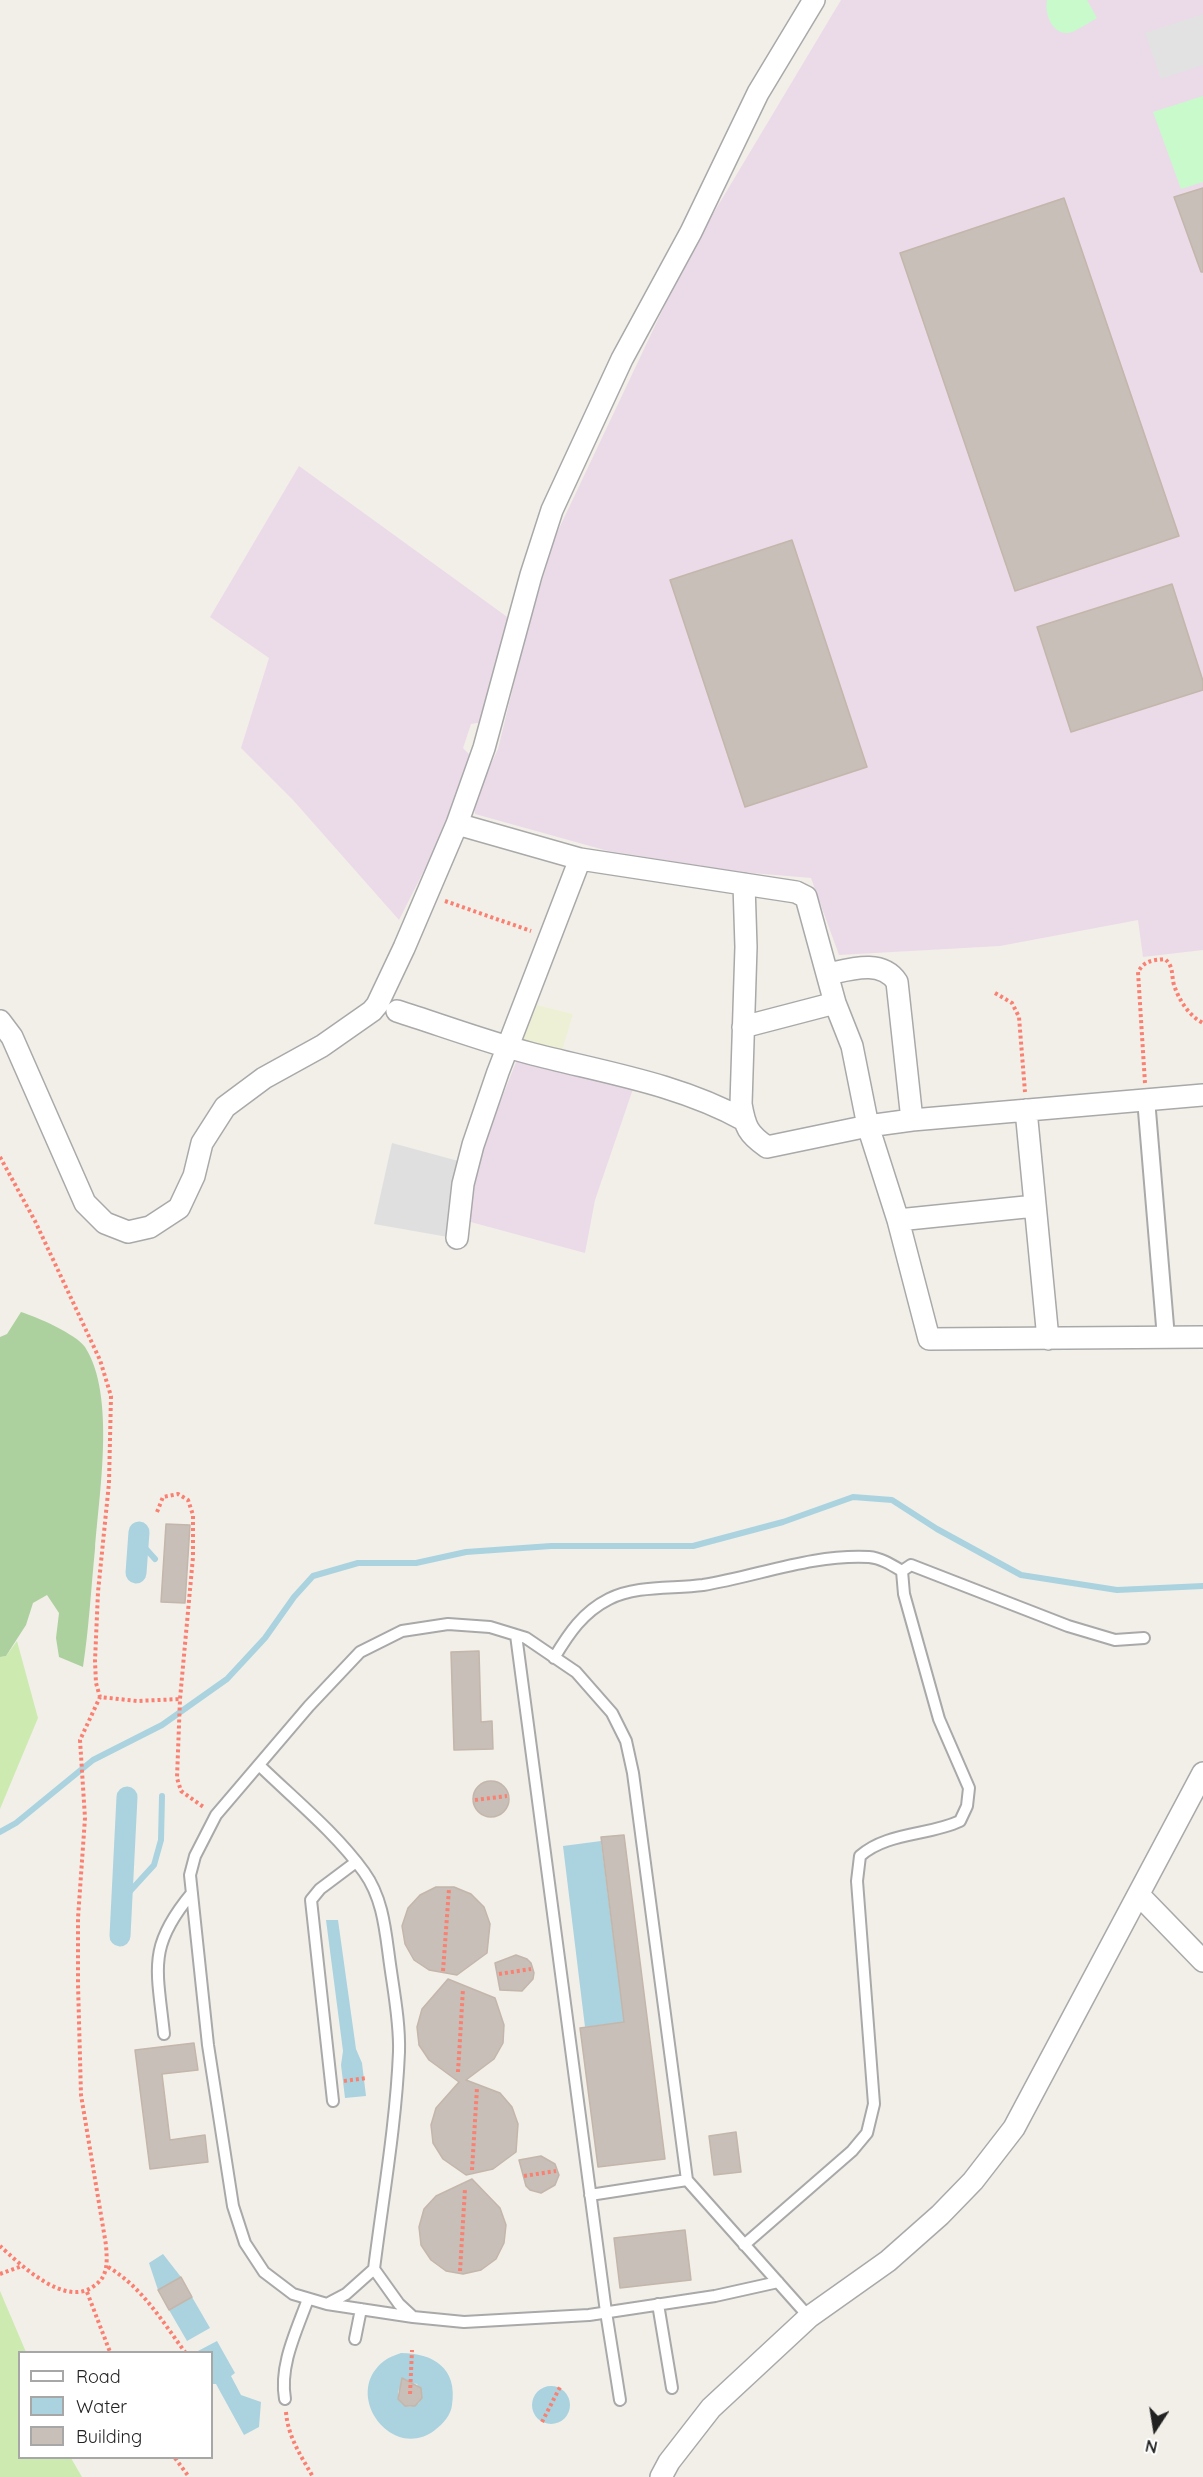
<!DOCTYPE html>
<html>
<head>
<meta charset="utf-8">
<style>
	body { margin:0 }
	#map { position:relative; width:1203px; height:2477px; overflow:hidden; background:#f2efe9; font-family:Quicksand,sans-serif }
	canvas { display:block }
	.legend { position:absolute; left:18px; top:2351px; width:195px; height:108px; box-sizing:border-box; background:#fff; border:2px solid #a7a7a7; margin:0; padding:8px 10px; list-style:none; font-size:18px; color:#222 }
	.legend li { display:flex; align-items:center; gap:12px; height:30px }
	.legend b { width:30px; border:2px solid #a7a7a7 }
	.north { position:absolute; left:1125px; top:2399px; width:60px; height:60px; -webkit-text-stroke:4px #fff; paint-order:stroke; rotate:192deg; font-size:16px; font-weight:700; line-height:24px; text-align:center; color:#222 }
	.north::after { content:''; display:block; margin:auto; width:21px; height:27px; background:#222; clip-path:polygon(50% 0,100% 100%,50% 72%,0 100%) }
</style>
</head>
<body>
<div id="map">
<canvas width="1203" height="2477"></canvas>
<ul class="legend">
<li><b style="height:8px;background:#fff"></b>Road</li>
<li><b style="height:16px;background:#aad3df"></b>Water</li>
<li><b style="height:16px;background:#c7bfb8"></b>Building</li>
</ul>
<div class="north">N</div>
</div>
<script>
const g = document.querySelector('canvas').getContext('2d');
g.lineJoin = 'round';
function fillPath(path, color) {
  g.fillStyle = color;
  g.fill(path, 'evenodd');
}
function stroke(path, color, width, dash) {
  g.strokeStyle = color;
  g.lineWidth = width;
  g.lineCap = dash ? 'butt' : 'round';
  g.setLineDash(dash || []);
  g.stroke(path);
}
fillPath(new Path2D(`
	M392,1143L462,1162L448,1237L374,1224Z`), '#e0dfdf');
fillPath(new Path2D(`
	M841,0H1203V950L1143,957L1138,920L1000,946L839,955L811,878L740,872L608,851L475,814L474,801L498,749L525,638L555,537L689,254Z
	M299,466L510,619L483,722L471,724L463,748L472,757L449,821L399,920L293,800L241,748L269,658L210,617Z
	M518,1057L634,1086L595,1200L585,1253L467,1221L472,1174Z`), '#ebdbe8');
fillPath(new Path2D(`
	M537,1005L573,1014L561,1054L521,1044Z`), '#eef0d5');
fillPath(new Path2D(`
	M17,1641L38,1718L0,1809V1657L6,1656Z
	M0,2291L26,2352H20V2458H71L82,2477H0Z`), '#cdebb0');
fillPath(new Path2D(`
	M21,1312C37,1317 76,1334 85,1347C116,1395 99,1494 95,1549C91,1589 89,1628 83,1667L59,1657L56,1638L59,1613L47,1595L33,1603L26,1625L6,1656L0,1657V1337L7,1334Z`), '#add19e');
fillPath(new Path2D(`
	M1047,0H1087L1097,18C1089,22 1080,29 1072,32C1053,38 1044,14 1047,0Z
	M1203,96V182L1181,189L1153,112Z`), '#c8facc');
fillPath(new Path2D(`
	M1203,14V65L1161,79L1145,33Z`), '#e2e2e2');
fillPath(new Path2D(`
	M475 1799a16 16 0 1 1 32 0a16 16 0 1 1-32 0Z
	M601,1841L624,2022L585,2027L563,1846Z
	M326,1920H338L356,2049L362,2063L366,2096L345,2098L341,2065L343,2051Z
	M163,2254L181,2277L158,2290L149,2263Z
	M192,2297L210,2328L187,2341L169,2310Z
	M217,2341L235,2373L231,2376L241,2395L261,2402L259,2427L244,2435L216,2384H212V2352H196Z
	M401,2353C433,2353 458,2368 452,2405C451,2415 443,2424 435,2430C392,2463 341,2394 384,2361C389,2357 396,2355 401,2353ZM407,2382L417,2384L422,2393L419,2403L410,2407C400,2405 396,2398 399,2389Z
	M532 2405a19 19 0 1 1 38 0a19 19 0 1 1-38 0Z`), '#aad3df');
stroke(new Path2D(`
	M138,1540L155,1559
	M0,1832L16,1823L93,1760L162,1725L227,1679L265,1638L294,1597L313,1576L358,1563H416L466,1552L551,1546H693L783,1522L853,1497L892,1500L937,1529L1021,1575L1117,1590L1203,1586
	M122,1900L154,1865L161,1840L162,1796`), '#aad3df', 6);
stroke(new Path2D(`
	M136,1573L139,1532
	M120,1936L127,1797`), '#aad3df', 21);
const building = new Path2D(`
	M1203,188V272H1201L1174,197Z
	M1064,198L1179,536L1015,591L900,253Z
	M792,540L867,767L745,807L670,580Z
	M1172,584L1203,681V690L1071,732L1037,627Z
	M166,1524L190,1525L185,1603L161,1602Z
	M479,1651L481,1722L492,1721L493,1749L454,1750L451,1652Z
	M473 1799a18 18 0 1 1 36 0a18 18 0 1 1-36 0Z
	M624,1835L665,2159L598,2167L580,2028L624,2022L601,1837Z
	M436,1887H454L471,1894L484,1907L490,1924L487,1953L457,1975L429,1970L414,1960L405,1944L402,1926L408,1908L420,1895Z
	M516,1955L527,1959L531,1963L534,1973L533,1979L522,1991L500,1990L495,1963Z
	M448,1979L495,1998L504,2025L503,2043L494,2059L466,2080L500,2093L512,2107L518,2124L516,2152L493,2169L466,2175L443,2159L433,2143L431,2125L436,2108L459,2082L429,2060L419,2045L417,2027L422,2009Z
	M194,2043L198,2070L162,2074L170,2140L205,2135L208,2162L150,2169L135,2050Z
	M736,2132L741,2172L714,2175L709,2136Z
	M541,2156L555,2164L559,2175L555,2185L541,2193L530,2190L526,2186L519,2160Z
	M472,2179L500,2208L506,2225L504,2243L496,2259L481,2270L463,2274L446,2271L431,2260L421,2245L419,2227L424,2209L436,2196Z
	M685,2230L691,2280L620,2288L614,2238Z
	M181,2277L192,2297L169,2310L158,2290Z
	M402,2378L421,2388L422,2398L415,2406H405L398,2399Z`);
fillPath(building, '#c7bfb8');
stroke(building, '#c4b6ab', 1.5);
const service = new Path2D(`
	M516,1635L606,2312L620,2400
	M554,1658C569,1633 583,1612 609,1599C636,1585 673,1589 703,1585C758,1576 812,1554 869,1557C881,1558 892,1565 902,1571
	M259,1765C294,1799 335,1832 364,1872C382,1897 385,1927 389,1957C393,1988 400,2021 399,2052C396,2124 383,2197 374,2269L346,2294L327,2304
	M164,2034C157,1968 147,1947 192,1893
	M333,2101L311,1900L320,1889L356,1862
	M687,2180L633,1773L626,1741L612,1713L576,1672L526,1638L490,1627L448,1624L402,1631L360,1652L309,1706L216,1815L195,1856L190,1875L208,2045L233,2206L245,2243L264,2272L293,2294L327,2304L413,2317L464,2322L589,2315L715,2296L778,2282
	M590,2195L687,2180L809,2317
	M744,2245L852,2151L867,2133L874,2104L857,1881L860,1856C887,1832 928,1836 960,1821L967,1806L969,1788L939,1719L904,1594L902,1571L911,1565L1068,1626L1115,1640L1144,1638
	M374,2269L399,2304L413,2317
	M658,2304L672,2388
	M355,2339L361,2309
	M285,2399C279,2365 297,2330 308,2299`);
const pedestrian = new Path2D(`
	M1146,1099L1166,1338`);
const minor = new Path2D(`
	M457,824L580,859L796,892L806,897L835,1003L852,1046L868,1126L898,1220L929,1339L1203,1337
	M744,884L746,947L741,1104C745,1127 748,1134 767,1147L868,1126L912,1120L1203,1095
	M828,974C851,969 882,959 897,982L912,1120
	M397,1011C441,1025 484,1041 529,1053C601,1072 677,1083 744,1120
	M0,1021L12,1037L85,1203L105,1223L128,1232L150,1227L179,1208L194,1176L202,1143L225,1107L264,1078L322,1046L372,1011L377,1005L404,948L457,824L484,748L531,575L552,510L622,359L691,232L758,93L814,0
	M743,1027L835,1003
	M1026,1110L1048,1339
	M898,1220L1035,1206
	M457,1238L463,1184L473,1145L498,1072L580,859
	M1139,1895L1203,1961
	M661,2477L669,2462L711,2408L809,2317L888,2261L940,2215L973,2181L1014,2128L1203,1773`);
stroke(service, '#a9a9a9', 14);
stroke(pedestrian, '#a9a9a9', 20);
stroke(minor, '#a9a9a9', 24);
stroke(new Path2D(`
	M445,901L531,931
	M995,993L1012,1003L1019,1017L1025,1092
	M1145,1083L1138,972C1144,961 1152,960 1165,959C1174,967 1171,974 1174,985C1179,1000 1189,1016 1203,1023
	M0,1157L35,1221L100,1360L111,1396L109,1483L98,1592L95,1661L96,1683L100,1697L137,1701L180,1699
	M157,1512L163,1497L178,1494L188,1500L193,1515V1557L180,1699L177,1778L181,1791L205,1808
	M475,1800L507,1796
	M443,1971L449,1889
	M499,1974L531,1969
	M458,2072L463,1989
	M344,2081L367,2078
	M472,2170L477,2088
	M524,2176L556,2171
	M0,2246C21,2265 65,2308 94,2286C109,2276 107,2261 106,2245L81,2095L78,1984V1918L85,1818L80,1740L100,1697
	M108,2267C142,2287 162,2321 185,2352
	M460,2271L465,2189
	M0,2274L22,2266
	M87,2292L110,2352
	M410,2394L412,2350
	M286,2412C288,2437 301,2456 313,2477
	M542,2422L560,2387
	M175,2458L189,2477`), '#fa8072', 4, [3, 3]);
stroke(service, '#fff', 10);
stroke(pedestrian, '#fff', 16);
stroke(minor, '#fff', 21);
</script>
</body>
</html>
